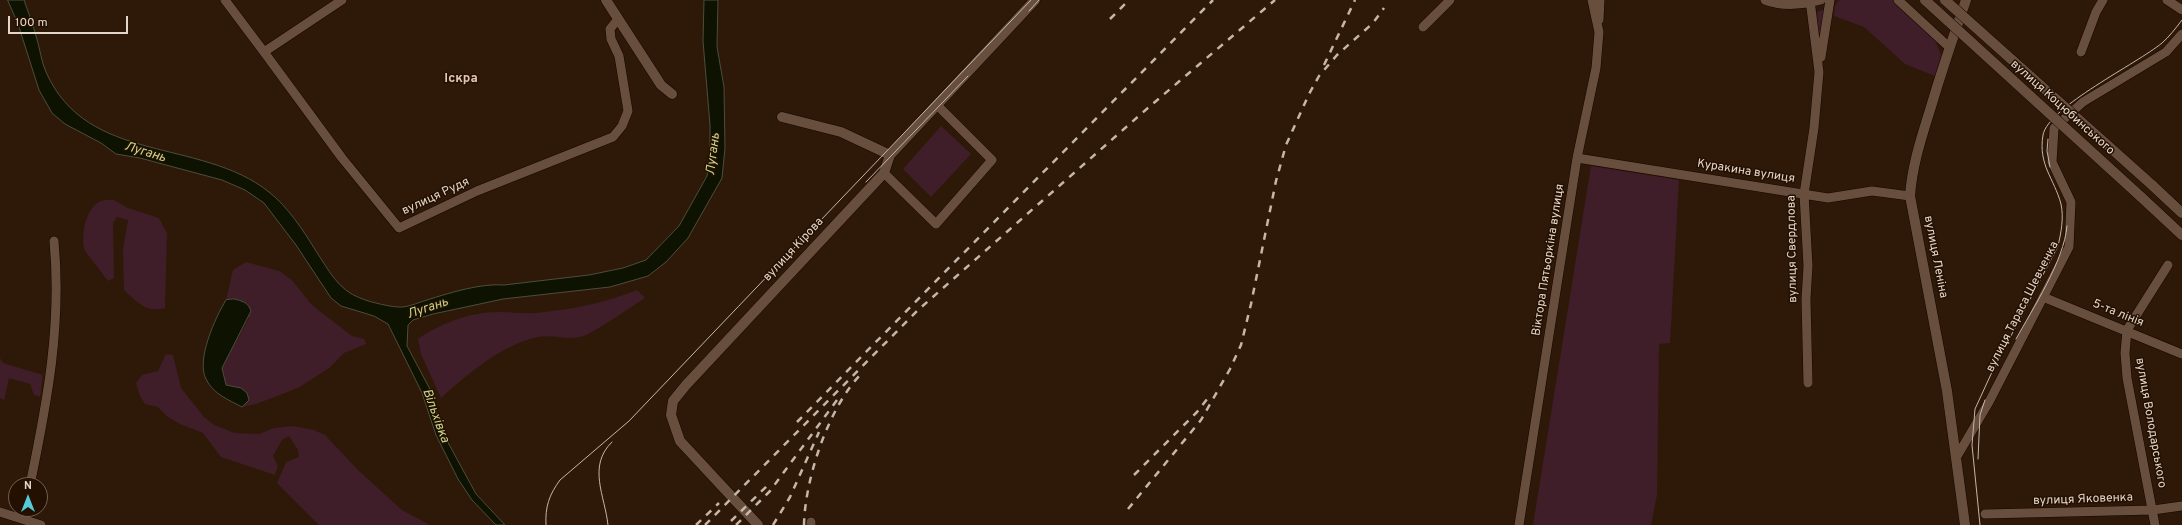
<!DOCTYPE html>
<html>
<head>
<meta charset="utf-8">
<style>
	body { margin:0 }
	#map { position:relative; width:2182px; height:525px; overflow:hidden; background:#2e1908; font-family:Overpass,sans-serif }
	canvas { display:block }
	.north { position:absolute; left:8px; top:477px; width:40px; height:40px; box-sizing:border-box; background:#241001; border:1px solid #715f52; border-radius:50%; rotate:0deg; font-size:11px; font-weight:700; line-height:16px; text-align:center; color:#e4d6cb }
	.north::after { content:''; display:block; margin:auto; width:14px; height:18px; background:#53cbda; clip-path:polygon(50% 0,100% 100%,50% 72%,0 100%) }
	.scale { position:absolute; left:8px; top:16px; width:120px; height:18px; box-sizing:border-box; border:2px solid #e4d6cb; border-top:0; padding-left:5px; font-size:12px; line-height:14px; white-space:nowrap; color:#e4d6cb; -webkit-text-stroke:3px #241001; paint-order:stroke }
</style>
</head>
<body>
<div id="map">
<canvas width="2182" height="525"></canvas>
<div class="north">N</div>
<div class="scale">100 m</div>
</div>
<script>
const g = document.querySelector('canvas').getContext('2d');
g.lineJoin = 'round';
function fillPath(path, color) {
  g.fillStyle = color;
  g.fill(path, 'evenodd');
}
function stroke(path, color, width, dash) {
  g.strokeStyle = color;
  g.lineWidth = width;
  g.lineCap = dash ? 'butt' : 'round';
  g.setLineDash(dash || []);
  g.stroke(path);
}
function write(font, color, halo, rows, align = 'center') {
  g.font = font + ' Overpass,sans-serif';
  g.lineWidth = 3;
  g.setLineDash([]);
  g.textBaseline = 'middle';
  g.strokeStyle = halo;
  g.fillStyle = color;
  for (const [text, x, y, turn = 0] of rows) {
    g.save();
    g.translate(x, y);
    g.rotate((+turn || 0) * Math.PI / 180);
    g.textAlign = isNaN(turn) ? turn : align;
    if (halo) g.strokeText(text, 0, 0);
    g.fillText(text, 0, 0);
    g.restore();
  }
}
fillPath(new Path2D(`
	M1839,0H1892L1935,40L1941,55L1935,76L1905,64L1864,27L1834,16L1835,6Z
	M1825,9L1819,50L1817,12Z
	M941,126L971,154L931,197L903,169Z
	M1591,166L1679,180L1670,343L1659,344L1657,495L1651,525H1533Z
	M104,200H114L128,208L159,218L167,233L165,308C146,313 138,303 124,290L123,249L128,220L117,217L113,223L114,278L108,281L85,251C80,235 86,204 104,200Z
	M246,262L279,271L292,280L311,304L322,313L352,336L364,339L366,344L344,353L329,368L298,388L256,404L242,407L249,400L241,388L226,385L222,368L249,318L234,299L226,300L233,270Z
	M637,290L645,298C626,310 606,325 586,335C571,342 553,334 538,337C503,344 466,375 441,398L421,354L418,339C441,323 471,312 499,312C511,312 523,314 535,313C574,309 601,304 637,290Z
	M166,354L173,355L181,388L204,417L214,425L235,433L259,434L274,428L293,426L314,430L325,435L359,471L402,510L430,525H319L277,483L286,462L299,457L298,450L289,436L282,440L273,456L278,466L275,475L221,457L203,433L180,424L168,417L158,407L145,404L140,396L136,383L142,375L158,371Z
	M0,358L3,363L43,375L40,397L34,395L30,384L9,378L4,400L0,398Z`), '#3f1d29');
const water = new Path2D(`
	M8,0H24C28,12 33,24 36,36C40,48 41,61 46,72C87,165 200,137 269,192C288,207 303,230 316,251C328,269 338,290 360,298C369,302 394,308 403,307C411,306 420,302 427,300C449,293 481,283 504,285L589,275L623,268L646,260L679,226L707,176L710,156V125L703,41L704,0H718L717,47L724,87L725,148L722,178L688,238L666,262L648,276L610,287L503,299L433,314L413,320L408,325L407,346L432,393L438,420L445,437L476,494L505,525H496L472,500L458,479L436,435L422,393L388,324L374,316L341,306L331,298L296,245L264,203L245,190L222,180L140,158L116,154L101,143L65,124L52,113L39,90L18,24Z
	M234,299C242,301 248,302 251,311L222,368L226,385L241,388L247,393L249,400L242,407C229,400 213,394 206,379C196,360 215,318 226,300Z`);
fillPath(water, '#0e1200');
stroke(water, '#4e4d3d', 1);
const minor = new Path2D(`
	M225,0L264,52
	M342,0L264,52L342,158L399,228L477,191L613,137L622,126L628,111L619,56L611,39L610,29L618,19
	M1765,0C1782,7 1802,5 1821,0
	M1898,0L1949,47
	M2167,0L2182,10
	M1599,20L1600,0
	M1423,27L1450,0
	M2081,52L2096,12L2103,0
	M1821,57L1830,0
	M1577,158L1828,198L1872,191L1910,196
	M884,173L936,224L992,160L937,105
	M2043,297L2182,354
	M1808,383L1806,299L1808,266L1804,194L1814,128L1819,72L1810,0
	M1956,458L1989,402L2069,247L2071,202L2052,162L2054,128L2083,102L2166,52L2182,34
	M30,485C47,403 62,325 54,241
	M0,512L41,525
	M1985,514L2153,510L2182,506
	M25,519L26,509
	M811,522V525
	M1519,525L1577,158L1596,68L1599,32L1592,0
	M2155,525L2127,378L2125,353L2127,330L2168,265`);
const tertiary = new Path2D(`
	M606,0L661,85L672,94
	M782,117L841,132L890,155
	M2152,185L2182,213
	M2140,196L2182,235
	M758,525L680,441L671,415L673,401L686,385L884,173L890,155L1035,0
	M1965,525L1947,391L1910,196C1912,166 1921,139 1930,110C1941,73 1953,37 1966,0`);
stroke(minor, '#150400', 10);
stroke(tertiary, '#150400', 11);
stroke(minor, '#684f3d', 9);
stroke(tertiary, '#684f3d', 10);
stroke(new Path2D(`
	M1029,11L1039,0
	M2048,139L2047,151L2050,167
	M866,182L968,76
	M2016,339C2033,308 2064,261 2067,226
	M1978,459L1980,415L1985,400
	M546,525C545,507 549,495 560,480L629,421L1031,0
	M608,525C605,496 587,466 612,442
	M1980,525L1972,445L1975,409L1992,372L2058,246C2061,233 2064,218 2061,204C2054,178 2038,165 2043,135C2048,107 2138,63 2162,43C2169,37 2176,28 2182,20`), '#c5b6aa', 1);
stroke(new Path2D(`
	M1110,19L1129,0
	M1324,65L1355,0
	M797,422L1213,0
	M1134,475L1197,412L1211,394
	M1128,509L1201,420L1230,369L1241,345L1251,304L1276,181L1286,145L1309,94L1319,76L1337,55L1373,23L1384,8
	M731,521L770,483
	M696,525L719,503
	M705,525L918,310L1149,107L1275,0
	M736,525L770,491L840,396
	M773,525L790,497L819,432
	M804,525C805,478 829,406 862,373`), '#c5b6aa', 2.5, [7, 7]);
const tertiaryBridge = new Path2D(`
	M1925,0L2140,196
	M1945,0L2152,185`);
stroke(tertiaryBridge, '#150400', 11, []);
stroke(tertiaryBridge, '#684f3d', 10);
write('12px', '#e4d6cb', '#241001', [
	["вулиця Коцюбинського",2062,108,42],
	["Куракина вулиця",1746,172,9],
	["вулиця Рудя",436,197,-25],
	["вулиця Свердлова",1793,249,-91],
	["вулиця Кірова",794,250,-47],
	["вулиця Леніна",1935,257,79],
	["Віктора Пятьоркіна вулиця",1549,260,-81],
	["вулиця Тараса Шевченка",2023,307,-63],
	["5-та лінія",2118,314,22],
	["вулиця Володарського",2150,423,80],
	["вулиця Яковенка",2083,500,-2]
]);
write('bold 13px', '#e4c7b2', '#241001', [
	["Іскра",461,79]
]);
write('italic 13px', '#c7d68b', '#241001', [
	["Лугань",145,153,17],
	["Лугань",714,154,-83],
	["Лугань",428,309,-19],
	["Вільхівка",435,416,70]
]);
</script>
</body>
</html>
